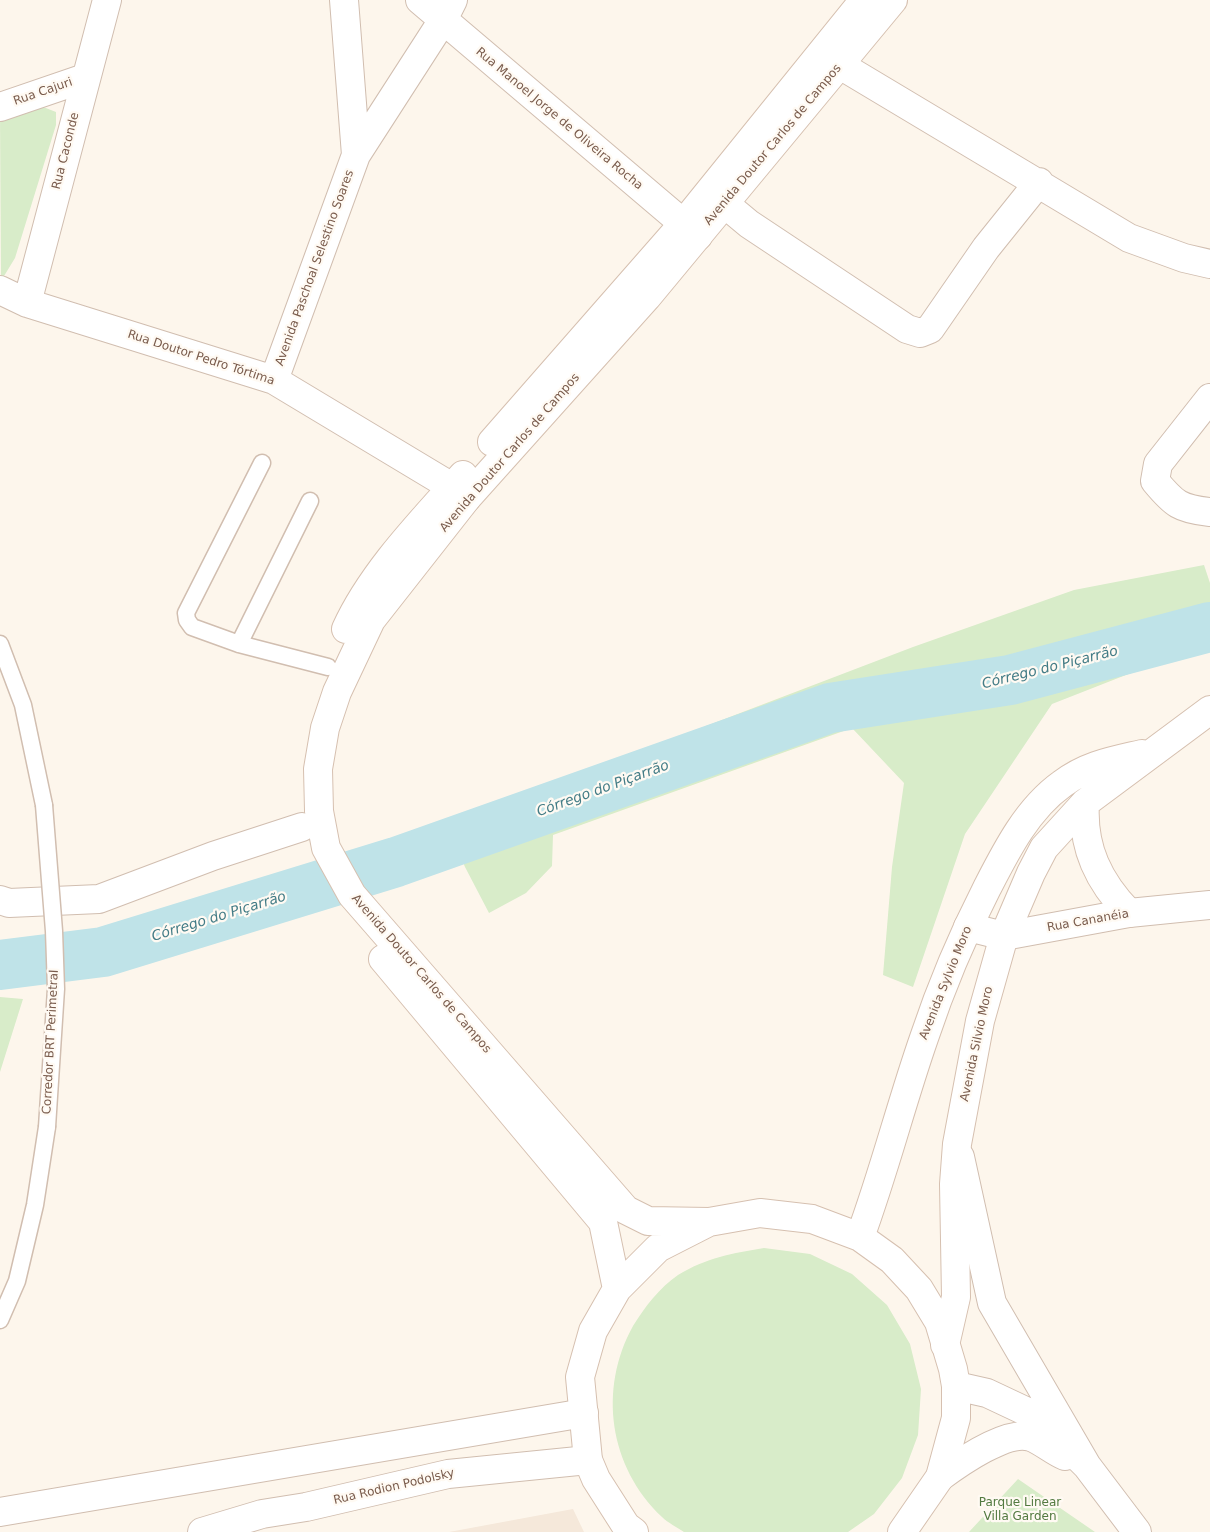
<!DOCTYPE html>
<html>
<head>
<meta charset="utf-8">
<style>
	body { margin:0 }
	canvas { display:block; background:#fdf6ec }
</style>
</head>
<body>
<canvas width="1210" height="1532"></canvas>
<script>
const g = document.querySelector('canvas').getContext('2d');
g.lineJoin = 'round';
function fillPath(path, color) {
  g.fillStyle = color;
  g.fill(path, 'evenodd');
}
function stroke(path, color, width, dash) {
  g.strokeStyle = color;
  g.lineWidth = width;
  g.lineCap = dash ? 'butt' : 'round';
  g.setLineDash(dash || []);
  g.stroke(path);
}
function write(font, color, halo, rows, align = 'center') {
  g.font = font + ' "DejaVu Sans",sans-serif';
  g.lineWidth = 4.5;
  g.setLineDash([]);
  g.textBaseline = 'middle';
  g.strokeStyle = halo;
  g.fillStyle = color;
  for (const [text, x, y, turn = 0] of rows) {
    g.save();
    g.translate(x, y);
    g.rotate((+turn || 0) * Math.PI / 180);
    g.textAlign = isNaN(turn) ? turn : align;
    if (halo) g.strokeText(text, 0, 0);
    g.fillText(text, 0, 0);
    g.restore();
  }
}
fillPath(new Path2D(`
	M573,1509L584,1532H449Z`), '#f5e8da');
fillPath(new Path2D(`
	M33,103L56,112V125L15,258L1,281L0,115Z
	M1204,565L1210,583V642L1052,704L965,834L913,987L883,975L892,867L904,783L852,728L553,835L552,866L526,893L489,913L465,867L447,825L913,647L1074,590Z
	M0,997L23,999L0,1072Z
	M764,1248L810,1254L852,1274L887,1305L910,1344L921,1389L918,1435L902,1478L874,1514L848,1532H684C677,1527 668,1523 662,1517C609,1467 598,1389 633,1326C644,1308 660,1287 678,1275C706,1258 733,1253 764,1248Z
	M1018,1479L1095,1532H969Z`), '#d8ecc9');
stroke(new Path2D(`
	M0,965L103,952L396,862L830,708L1010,680L1210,627`), '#bfe3e8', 50);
const service = new Path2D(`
	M262,463L186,613L187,620L192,627L239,644L328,667
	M0,644L23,705L44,805
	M239,644L310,501
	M0,1320L17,1281L35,1205L47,1127`);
const minor = new Path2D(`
	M344,0L356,155
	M420,0L698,236
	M840,65L1129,238L1184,258L1210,264
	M0,107L85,78
	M725,204L749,224L907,329L920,333L930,329L986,248L1039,182
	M0,290L27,303L274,380L452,487L466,499
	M27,303L107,0
	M274,380L356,155L443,20L453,0
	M1210,398L1158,464L1155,481C1174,504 1180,509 1210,512
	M0,900L9,903L99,899L213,856L302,827
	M968,927L1004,936L1129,913L1210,905
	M960,1157L992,1303L1087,1466
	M956,1386L987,1393L1038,1417L1087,1466L1137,1532
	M940,1477C959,1463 1007,1429 1031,1437C1042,1441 1053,1451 1065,1456`);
const tertiary = new Path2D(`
	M0,1512L584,1413
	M202,1532L262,1514L306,1507L448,1474L588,1460`);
const secondary = new Path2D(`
	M492,442L683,224L864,0
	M346,629C372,572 422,521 463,475
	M1085,803C1082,848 1099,882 1129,913
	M383,959L603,1222L617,1289
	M709,1222L648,1221L626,1210L352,895L326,848L319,811L318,769L325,728L337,692L371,620L466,499L647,297L893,0
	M860,1237C884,1172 901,1104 924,1038C941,987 962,937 987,888C1006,851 1027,809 1062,784C1087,765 1112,761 1142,754
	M945,1345L956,1297L954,1184L957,1144L980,1021L1004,936L1031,873L1044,848L1085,803L1210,710
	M634,1532L626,1526L596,1479L588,1460L580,1377L593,1331L617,1289L658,1248L709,1222L760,1213L812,1219L860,1237L892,1260L919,1289L939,1322L953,1369L956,1386V1418L940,1477L902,1532`);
stroke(service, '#d1beb0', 19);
stroke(minor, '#d1beb0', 30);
stroke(tertiary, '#d1beb0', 30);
stroke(secondary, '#d6c0b0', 30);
stroke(service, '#fff', 16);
stroke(minor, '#fff', 28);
stroke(tertiary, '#fff', 28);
stroke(secondary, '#fff', 28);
const serviceBridge = new Path2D(`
	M44,805L54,931L56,989L47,1127`);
stroke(serviceBridge, '#d1beb0', 19, []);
stroke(serviceBridge, '#fff', 16);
write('12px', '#7a5c4d', '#fffaf3', [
	["Rua Cajuri",43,92,-19],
	["Rua Manoel Jorge de Oliveira Rocha",559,119,40],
	["Avenida Doutor Carlos de Campos",773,145,-50],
	["Rua Caconde",66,151,-76],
	["Avenida Paschoal Selestino Soares",315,268,-70],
	["Rua Doutor Pedro Tórtima",201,358,18],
	["Avenida Doutor Carlos de Campos",510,453,-49],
	["Rua Cananéia",1088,921,-10],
	["Avenida Doutor Carlos de Campos",421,974,49],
	["Avenida Sylvio Moro",946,983,-68],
	["Corredor BRT Perimetral",51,1042,-87],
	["Avenida Silvio Moro",977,1044,-78],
	["Rua Rodion Podolsky",394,1487,-13]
]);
write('12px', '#537a41', '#fffaf3', [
	["Parque Linear",1020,1503],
	["Villa Garden",1020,1517]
]);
write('italic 14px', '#437c86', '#fffaf3', [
	["Córrego do Piçarrão",1050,668,-14],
	["Córrego do Piçarrão",603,789,-20],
	["Córrego do Piçarrão",219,917,-17]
]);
</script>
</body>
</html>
